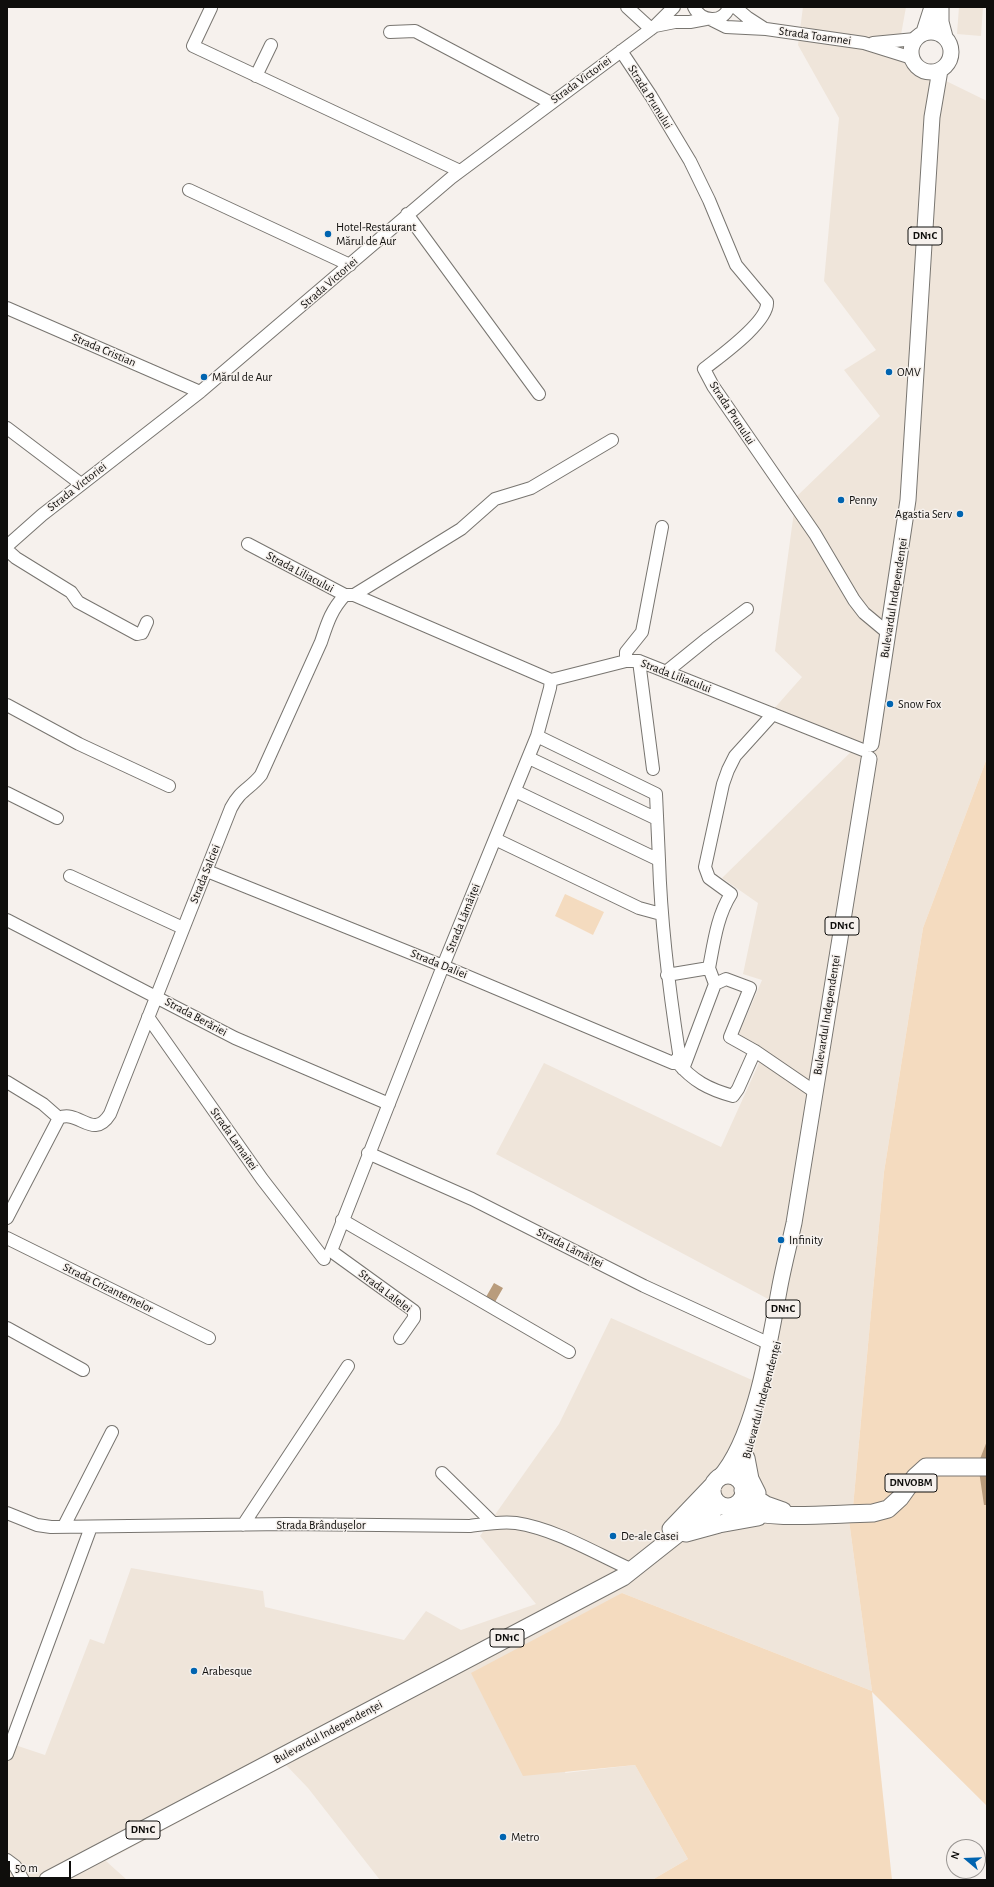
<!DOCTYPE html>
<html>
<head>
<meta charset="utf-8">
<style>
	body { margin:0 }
	#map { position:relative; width:994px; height:1887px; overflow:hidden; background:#f6f1ed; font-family:"Alegreya Sans",sans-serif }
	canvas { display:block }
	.frame { position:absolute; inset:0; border:8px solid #0f0e0c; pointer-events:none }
	.north { position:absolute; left:946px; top:1839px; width:40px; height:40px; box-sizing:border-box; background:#f6f1ed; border:1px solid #9a9693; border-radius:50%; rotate:289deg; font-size:11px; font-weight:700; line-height:16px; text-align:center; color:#0f0e0c }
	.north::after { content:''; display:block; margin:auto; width:14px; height:18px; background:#0064b0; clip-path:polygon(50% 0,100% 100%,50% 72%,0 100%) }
	.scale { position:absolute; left:8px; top:1861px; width:63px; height:18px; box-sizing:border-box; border:2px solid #0f0e0c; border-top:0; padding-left:5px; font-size:12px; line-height:14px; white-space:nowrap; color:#0f0e0c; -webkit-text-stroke:3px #f6f1ed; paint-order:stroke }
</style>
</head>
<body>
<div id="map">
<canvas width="994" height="1887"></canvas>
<div class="frame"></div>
<div class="north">N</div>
<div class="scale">50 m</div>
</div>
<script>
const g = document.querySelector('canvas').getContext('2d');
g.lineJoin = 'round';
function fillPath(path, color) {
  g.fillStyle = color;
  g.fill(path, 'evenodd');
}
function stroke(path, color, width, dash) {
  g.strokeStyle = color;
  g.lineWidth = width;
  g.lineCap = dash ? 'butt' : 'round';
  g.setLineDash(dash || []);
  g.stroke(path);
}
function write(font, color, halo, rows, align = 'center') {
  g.font = font + ' "Alegreya Sans",sans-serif';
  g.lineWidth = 3;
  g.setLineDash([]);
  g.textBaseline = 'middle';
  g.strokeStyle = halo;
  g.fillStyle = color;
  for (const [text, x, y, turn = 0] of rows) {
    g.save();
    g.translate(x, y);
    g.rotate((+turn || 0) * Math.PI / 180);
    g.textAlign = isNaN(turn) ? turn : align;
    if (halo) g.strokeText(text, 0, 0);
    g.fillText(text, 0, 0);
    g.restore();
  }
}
fillPath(new Path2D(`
	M803,7H906L897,57L987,101V758L923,928L884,1172L853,1507L848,1513L872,1691L622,1593L565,1773L635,1765L688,1859L652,1880H380L308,1788L286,1765L106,1861L127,1880H7V1757L12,1744L45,1755L90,1639L104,1644L131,1568L263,1591L265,1607L404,1640L426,1611L461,1630L536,1604L480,1536L559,1424L611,1318L752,1380L770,1300L496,1154L544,1063L721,1147L764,1052L739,1034L762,980L743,974L758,903L722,878L858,745L772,711L802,677L775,651L796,497L880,416L844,370L876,350L824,281L839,118L798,45Z
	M959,7H983L981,36L957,34Z`), '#efe5da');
fillPath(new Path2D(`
	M987,758V1806L872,1692L892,1880H652L688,1859L635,1765L523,1776L471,1673L622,1593L872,1691L848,1513L853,1507L884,1172L923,928Z
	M565,894L604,912L593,935L555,916Z`), '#f4dbbf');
fillPath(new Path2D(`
	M494,1283L503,1288L495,1302L486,1297Z
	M987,1441V1505H984L978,1464Z`), '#b99c7c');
const minor = new Path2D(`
	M627,7L651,29
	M694,7C701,22 723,24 729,7
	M735,7L748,18L765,29
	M211,8L193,46L460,171
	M712,20L726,27L766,29L864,43L912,58
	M655,26L675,22H690L706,19
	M390,32L415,31L551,103
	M873,43L915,39
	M621,51L651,96L690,161L709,200L736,265L767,302C769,322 719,357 704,369L713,386L815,534L854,600L864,613L888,633
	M256,76L271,45
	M189,190L350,265
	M407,214L539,394
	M7,308L200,392
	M7,428L81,484
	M612,440L531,488L495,499L461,529L354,595L551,680L626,661H639L863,750
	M248,544L345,595H352
	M7,546L42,515L200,392L451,178L655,26L674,7
	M7,550L16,558L71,592L78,602L137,634L142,633L147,622
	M626,661V652L642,632L662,527
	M639,661L653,769
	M666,672L708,638L747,609
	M7,705L79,744L169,786
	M537,736L656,794L659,860
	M529,758L657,819
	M7,793L57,818
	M495,839L639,908L661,914
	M207,871L443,966L673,1063L679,1057V1053C669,989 661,925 659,860L515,791
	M70,876L183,928
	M7,920L235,1038L389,1104
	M709,968L715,984L726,979L750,988L730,1037L755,1051L815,1092
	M667,975L709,968C714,942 717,916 731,894L709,878L705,867L723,784L728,770L735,756L773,714
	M148,1017L262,1179L324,1259
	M676,1061C693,1081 708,1089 733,1096L738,1089L755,1051
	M683,1069L715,984
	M7,1082L43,1104L59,1118L7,1218
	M59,1118C79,1109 93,1141 110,1114L231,808C240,790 250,789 261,775L321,642C327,624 331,610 345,595
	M368,1153L472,1199L644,1286L770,1344
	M342,1220L569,1352
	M7,1238L209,1338
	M7,1328L83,1370
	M400,1338L414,1318V1311L331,1251L443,966L537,736L550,688L551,680
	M442,1473L493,1523
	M7,1513L37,1525L51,1527L286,1524L470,1526C485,1524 501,1521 516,1523C555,1529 593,1552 628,1568
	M243,1525L348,1366
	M64,1526L112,1432
	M7,1754L91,1527
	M7,1860L15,1866L23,1880`);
const major = new Path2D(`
	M941,7V22L945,37
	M911 52a20 20 0 1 1 40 0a20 20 0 1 1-40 0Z
	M924,32L932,7
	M871,744L908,500L932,117L940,70
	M719,1478C755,1438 769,1344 779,1291C783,1268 789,1246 794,1223L869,759
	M740,1481L746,1458`);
const highway = new Path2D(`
	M746,1458L750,1479L757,1493
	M712 1491a16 16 0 1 1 32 0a16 16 0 1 1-32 0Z
	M743,1490L766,1505L783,1511
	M728,1507C774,1521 825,1514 873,1513L888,1509L900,1498L915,1477L926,1467H987
	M671,1529L713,1485
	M686,1533L719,1524L758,1517
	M48,1880L623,1577L690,1524L720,1505`);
stroke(minor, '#787570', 14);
stroke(major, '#787570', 17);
stroke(highway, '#787570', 19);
stroke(minor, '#fff', 12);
stroke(major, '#fff', 15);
stroke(highway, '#fff', 17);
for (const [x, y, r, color] of [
	[328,234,4,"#0064b0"],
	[889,372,4,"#0064b0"],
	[204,377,4,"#0064b0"],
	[841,500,4,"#0064b0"],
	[960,514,4,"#0064b0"],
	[890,704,4,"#0064b0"],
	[781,1240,4,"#0064b0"],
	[613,1536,4,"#0064b0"],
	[194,1671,4,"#0064b0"],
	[503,1837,4,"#0064b0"]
]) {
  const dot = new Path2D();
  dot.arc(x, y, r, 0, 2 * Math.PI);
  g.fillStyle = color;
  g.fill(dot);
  stroke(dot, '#f6f1ed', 1.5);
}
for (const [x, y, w] of [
	[925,236,34],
	[842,926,34],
	[783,1309,34],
	[911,1483,52],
	[507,1638,34],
	[143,1830,34]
]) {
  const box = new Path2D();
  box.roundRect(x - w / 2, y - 9, w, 18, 3);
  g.fillStyle = '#f6f1ed';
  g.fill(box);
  stroke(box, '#0f0e0c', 1);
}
write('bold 11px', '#0f0e0c', null, [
	["DN1C",925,236],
	["DN1C",842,926],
	["DN1C",783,1309],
	["DNVOBM",911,1483],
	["DN1C",507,1638],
	["DN1C",143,1830]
]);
write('12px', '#0f0e0c', '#f6f1ed', [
	["Strada Toamnei",815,36,8],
	["Strada Victoriei",581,80,-36],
	["Strada Prunului",650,97,58],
	["Strada Victoriei",329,283,-41],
	["Strada Cristian",104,350,23],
	["Strada Prunului",732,413,57],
	["Strada Victoriei",77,487,-38],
	["Strada Liliacului",300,572,28],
	["Bulevardul Independenței",894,598,-81],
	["Strada Liliacului",676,676,21],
	["Strada Salciei",205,874,-68],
	["Strada Lămâiței",463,918,-68],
	["Strada Daliei",439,964,22],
	["Bulevardul Independenței",827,1015,-81],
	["Strada Berăriei",196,1017,28],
	["Strada Lamaitei",234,1139,55],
	["Strada Lămâiței",570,1248,27],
	["Strada Crizantemelor",108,1288,26],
	["Strada Lalelei",385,1291,37],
	["Bulevardul Independenței",762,1400,-75],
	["Strada Brândușelor",321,1525],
	["Bulevardul Independenței",328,1732,-28]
]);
write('12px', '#0f0e0c', '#f6f1ed', [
	["Hotel-Restaurant",336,227],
	["Mărul de Aur",336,241],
	["OMV",897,372],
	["Mărul de Aur",212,377],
	["Penny",849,500],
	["Agastia Serv",952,514,"right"],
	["Snow Fox",898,704],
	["Infinity",789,1240],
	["De-ale Casei",621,1536],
	["Arabesque",202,1671],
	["Metro",511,1837]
], 'left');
</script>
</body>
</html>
